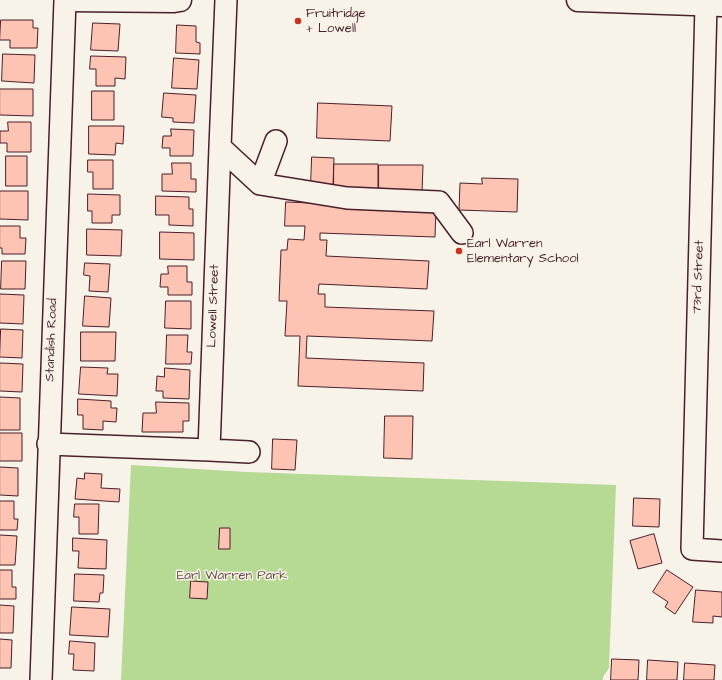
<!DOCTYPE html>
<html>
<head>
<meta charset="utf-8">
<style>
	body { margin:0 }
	canvas { display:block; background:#f7f3e8 }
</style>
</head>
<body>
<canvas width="722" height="680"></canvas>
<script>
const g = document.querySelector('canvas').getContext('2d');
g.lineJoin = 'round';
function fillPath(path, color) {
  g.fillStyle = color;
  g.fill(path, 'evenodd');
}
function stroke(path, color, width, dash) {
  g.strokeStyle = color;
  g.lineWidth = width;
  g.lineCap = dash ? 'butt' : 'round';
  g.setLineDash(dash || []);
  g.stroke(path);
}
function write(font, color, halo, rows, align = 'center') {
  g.font = font + ' "Architects Daughter",sans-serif';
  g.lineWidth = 3;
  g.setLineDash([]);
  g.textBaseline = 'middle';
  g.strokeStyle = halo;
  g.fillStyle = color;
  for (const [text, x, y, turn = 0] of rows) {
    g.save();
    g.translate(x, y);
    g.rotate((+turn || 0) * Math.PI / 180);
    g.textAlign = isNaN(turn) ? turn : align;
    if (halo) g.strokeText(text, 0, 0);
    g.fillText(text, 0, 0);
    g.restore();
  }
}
fillPath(new Path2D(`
	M131,465L247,472L616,485L609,668L603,677V680H121Z`), '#b6d994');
const building = new Path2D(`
	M1,20H33V28H38L37,48H10V40H0Z
	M93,23L120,24L118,51L91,50Z
	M177,25L196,26V42L200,43V54L176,53Z
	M3,54L35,55L34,83L2,81Z
	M91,56L126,57L125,79L115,78V86H96V69H90Z
	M174,58L199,60L197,89L172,88Z
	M0,89H33V116L0,115Z
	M92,91H114V120H92Z
	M164,93L196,95L194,123L173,122V118L162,117Z
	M318,103L392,106L390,141L317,138Z
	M8,122H31V152H7V143H0V131H8Z
	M89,126H124L123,144L116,143L115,155L89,154Z
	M171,129L194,130L193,156H170V148H162L163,136H171Z
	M6,156H27V186H6Z
	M312,157L334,158L333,185H311Z
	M88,160H113V189H93V172H88Z
	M172,163H191V179H196V192L162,191V174H172Z
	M334,164H378V192L334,191Z
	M379,165H423L422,193L379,192Z
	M482,178L518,179L517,212L459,210L460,183L482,184Z
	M0,191H28V220L0,219Z
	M88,194L120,195V215H112V223H92V211H88Z
	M156,196L189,197V209H193V226L169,225V215H156Z
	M286,202L436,208L435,237L320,233V240H327L326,256L429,261L427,289L319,284L318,294H325V307L434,311L432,341L307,336L306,358L424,363L423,391L298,386L300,336H285L287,301H279L281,250H287L288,239L304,240L305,226H285Z
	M0,226H20V238H26L25,254H2V248H0Z
	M87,229L122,230L121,256L87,255Z
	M160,232L194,233V260L160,259Z
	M2,261H26L25,289H1Z
	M85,263L110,264L108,292L89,291L90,276L84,275Z
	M168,266H187V282H192V295H168V287H160L161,274H168Z
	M0,294L24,295L23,324L0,323Z
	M85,296L111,298L109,327L83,326Z
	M166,301H191V329L165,328Z
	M1,329L23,330L22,358L0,357Z
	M81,332H116L115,361H81Z
	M167,335H188L187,352H192L191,364H166Z
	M0,363L23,364L22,392L0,391Z
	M81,367L108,368L107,374H118L117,396L79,394Z
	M165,368L190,370L189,399L163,398V391H156L157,376L164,377Z
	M0,397L20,398V430H0Z
	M78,399L111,401V408H117L116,422L103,421V430L83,429V415H78Z
	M156,402L189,403V421H183V432H142L143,413H156Z
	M385,416H413L412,459L384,458Z
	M0,433H22V461H0Z
	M273,439L297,440L295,470L272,469Z
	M0,467L18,468V496L0,495Z
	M85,473L102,474L101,488L120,489L119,502L75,499L77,478L84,479Z
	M634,498L660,499L659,527L633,526Z
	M0,501H14V519H18L17,530H0Z
	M75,504H99L98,534H79V517H74Z
	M220,528H230V549H219Z
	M654,534L662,563L638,569L630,541Z
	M0,535L17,536L15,565H0Z
	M73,538L107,540L106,569L78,568L79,551H73Z
	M0,570H12V587H16V599H0Z
	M667,570L693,587L675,614L665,607L668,602L653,592Z
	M75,574L104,575L103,593H100L99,602L74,601Z
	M191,581L208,582L207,599L190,598Z
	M696,590L722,592V617L713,616V623L693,622Z
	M0,605L14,606L13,633H0Z
	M72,607L110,609L108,637L70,635Z
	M0,639L12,640L11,668H0Z
	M70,641L95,643L94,671L73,670L74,654H69Z
	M612,659L639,660L638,680H611Z
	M648,660L678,662L677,680H647Z
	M685,663L715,665L714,680H684Z`);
fillPath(building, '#fdc4b3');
stroke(building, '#4a1f2b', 1);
const minor = new Path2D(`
	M706,5L692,549L722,551
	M220,147L260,184L347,198L439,202L462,233
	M260,184L276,141
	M48,444L209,450L220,147L226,0
	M209,450L249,452
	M41,680L65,0`);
const major = new Path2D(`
	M67,0L174,1L180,0
	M578,0L722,5`);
stroke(minor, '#4a1f2b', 24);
stroke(major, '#4a1f2b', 25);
stroke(minor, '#f7f3e8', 21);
stroke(major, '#f7f3e8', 22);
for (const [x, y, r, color] of [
	[298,21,4,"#c8321e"],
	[459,251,4,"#c8321e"]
]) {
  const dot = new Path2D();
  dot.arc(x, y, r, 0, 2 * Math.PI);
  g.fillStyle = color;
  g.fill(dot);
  stroke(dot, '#f7f3e8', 1.5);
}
write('13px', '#4a1f2b', '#f7f3e8', [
	["Fruitridge",306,14],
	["+ Lowell",306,29],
	["Earl Warren",467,244],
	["Elementary School",467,259]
], 'left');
write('13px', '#4a1f2b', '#f7f3e8', [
	["73rd Street",699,277,-88],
	["Lowell Street",214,306,-88],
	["Standish Road",52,340,-88]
]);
write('13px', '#654e45', '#f7f3e8', [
	["Earl Warren Park",232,576]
]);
</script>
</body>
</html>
